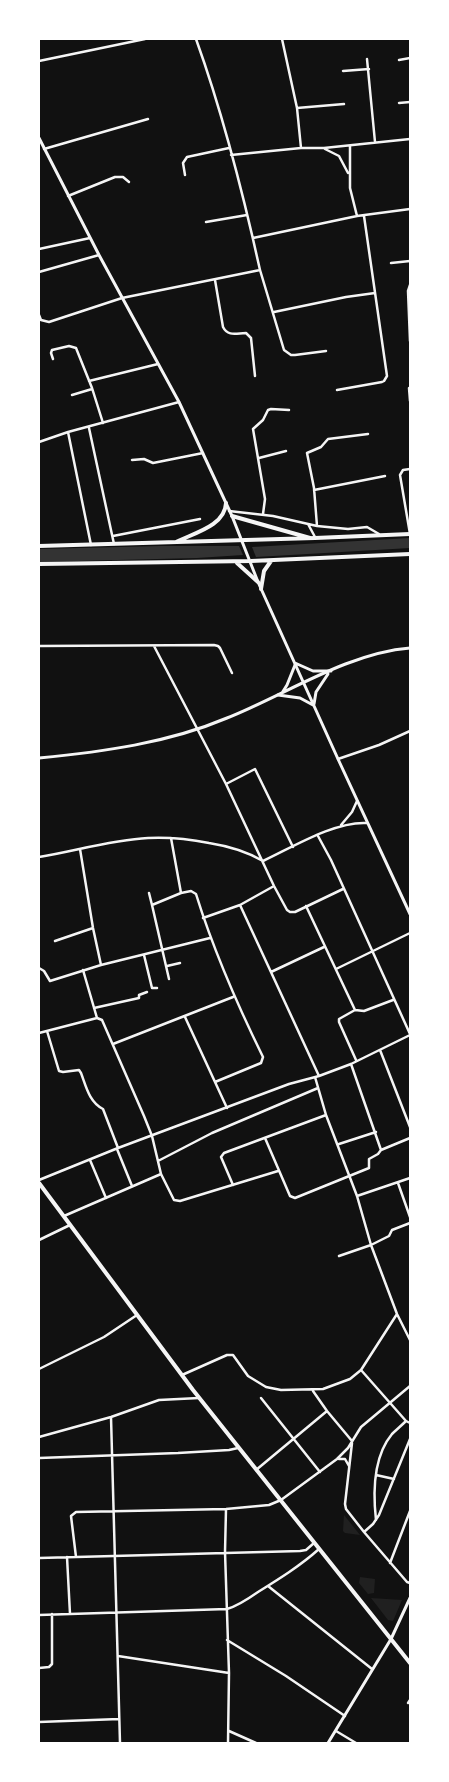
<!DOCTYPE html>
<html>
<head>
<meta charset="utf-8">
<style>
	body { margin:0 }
	#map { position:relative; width:449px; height:1782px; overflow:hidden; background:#111; font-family:"Roboto Condensed",sans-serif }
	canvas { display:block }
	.frame { position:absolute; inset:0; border:40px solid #fff; pointer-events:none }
</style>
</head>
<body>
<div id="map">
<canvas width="449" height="1782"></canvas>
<div class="frame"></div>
</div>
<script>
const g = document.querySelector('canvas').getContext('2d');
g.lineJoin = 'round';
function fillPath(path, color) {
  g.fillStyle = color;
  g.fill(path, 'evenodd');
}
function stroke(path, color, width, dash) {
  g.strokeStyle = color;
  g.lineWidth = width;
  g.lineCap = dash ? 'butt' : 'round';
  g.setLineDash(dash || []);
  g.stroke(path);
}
fillPath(new Path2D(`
	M344,1515L360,1535L345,1533L343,1531Z
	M360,1577L375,1579L374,1593L368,1594L359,1583Z
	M371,1598L402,1600L393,1621L388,1620Z`), '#202020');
fillPath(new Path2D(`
	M410,538V548L256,557L252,547Z
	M161,546H239L243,555L197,558L39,562V549Z`), '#333');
stroke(new Path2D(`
	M282,39L297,108L301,148
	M367,59L375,142
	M399,60L410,58
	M39,61L145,39
	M343,71L369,69
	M399,103L410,102
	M297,108L344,104
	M350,146V188L357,216
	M44,149L148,119
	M325,149L339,156L348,173
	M231,155L301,148H324L410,139
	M185,175L183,163L187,157L229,148
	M68,196L115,177H123L129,182
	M206,222L247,215
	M253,238L357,216L410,209
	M39,249L90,238
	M391,263L410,261
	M260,270L284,350L291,355H295L326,351
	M39,272L99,255
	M215,280L223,327C228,337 237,333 246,333L251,338L255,376
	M410,285L408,291L410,341
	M274,312L346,297L375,293
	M39,315L41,320L49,322L122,298L260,270C243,193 223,114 196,39
	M53,359L51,353L52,350L69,346L76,348L92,388L103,423
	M89,381L158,364
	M409,388L410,401
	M337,390L382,382L384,381L387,376L364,216
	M72,395L92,389
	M89,428L114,544
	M39,442L68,432
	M259,458L286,451
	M132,460L144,459L153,463L203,453
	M314,490L385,476
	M229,511L273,516L317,526L348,529L367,527L379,534
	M263,514L265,499L253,429L263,420L268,410L271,409L289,410
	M308,524L315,537
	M317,526L314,488L307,453L321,447L328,439L368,434
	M410,534L400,475L403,470L410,469
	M113,536L200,519
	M91,545L68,432L179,402
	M39,646L214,645L218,646L220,648L232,673
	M154,646L226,784L274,886L287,910L290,912H295L343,889
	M338,759L379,745L410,731
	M226,784L255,769L293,847
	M341,825L352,812L357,801
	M318,836L331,860L410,1034
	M171,838L181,893L191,891L196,894C214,952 236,1002 263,1057L261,1063L215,1082
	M80,849L93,928L101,965
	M39,857C75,851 111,840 148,838C169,837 189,839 209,843C228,846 246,851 263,861C293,847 335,821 367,823
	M149,893L152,905
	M240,905L319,1076
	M306,906L355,1010
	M203,918L240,905L274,886
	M55,941L93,928
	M144,955L152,988H157
	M167,966L180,963
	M39,968L44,971L50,981L101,965L210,938
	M336,969L410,933
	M83,970L97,1018L102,1020L144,1116L152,1136L161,1174L174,1200L180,1201L278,1171
	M271,972L324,947
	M169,979L152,905L181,893
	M94,1008L139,998V995L147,992
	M185,1017L227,1108
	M47,1031L59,1071L63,1072L79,1070L81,1073C86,1086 89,1102 103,1109L118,1148
	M39,1033L97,1018
	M113,1044L233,997
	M380,1050L410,1127
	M356,1060L339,1022V1019L355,1010L364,1011L393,1000
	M351,1064L381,1150
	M315,1077L326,1115L357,1196L371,1245L397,1314L410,1340
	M265,1138L290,1196L295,1198L369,1168V1159L378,1154L381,1150L410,1138
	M339,1144L376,1132
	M117,1149L132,1186
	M90,1160L106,1198
	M158,1161L212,1133L318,1088
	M39,1180L118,1148L289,1084L319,1076L351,1064L410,1035
	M398,1183L410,1217
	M233,1185L221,1157L224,1153L326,1115
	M357,1196L410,1178
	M64,1216L161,1174
	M39,1240L70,1225
	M339,1256L371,1245L389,1236L392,1230L410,1223
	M39,1369L104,1337L137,1315
	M361,1370L406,1421L410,1423
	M182,1375L227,1355H233L248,1376L266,1387L281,1390L323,1389L350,1379L361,1370L397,1314
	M313,1391L327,1411L352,1441
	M261,1398L320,1472
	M111,1417L120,1743
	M39,1437L111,1417L159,1400L199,1398
	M352,1443L345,1504L346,1509L364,1532L407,1582L410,1583
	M39,1458L178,1453L229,1450L238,1448
	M339,1459H345L349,1466
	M256,1470L327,1411
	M376,1475L394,1479
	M226,1509L225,1552L229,1673L228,1743
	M376,1520C373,1493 373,1457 392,1434C396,1430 401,1426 406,1421
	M364,1532L373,1524L379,1515L410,1439
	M67,1557L70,1614
	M76,1557L71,1516L76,1512L226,1509L269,1505L281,1500L337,1459L348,1448L361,1427L410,1386
	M39,1558L300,1551L306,1550L314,1543
	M390,1563L410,1511
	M268,1586L372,1669
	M39,1615L227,1609C238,1606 248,1599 258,1592C279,1579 300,1566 319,1549
	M227,1640L286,1676L345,1716
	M118,1656L229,1673
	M39,1668L49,1667L52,1664V1614
	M408,1703L410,1700
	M39,1722L119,1719
	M229,1731L256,1743
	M336,1731L356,1743`), '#f5f5f5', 2.5);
stroke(new Path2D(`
	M282,693L287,685L295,665
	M314,704L316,692L328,674
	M39,758C102,752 168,743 227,718C285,695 347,653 410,648`), '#f5f5f5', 3);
stroke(new Path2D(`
	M39,138L99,255L179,402L232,516L258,582L338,759L410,914
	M295,663L313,671H331
	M278,695L300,698L313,705
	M328,1743L391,1639L410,1598`), '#f5f5f5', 3);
stroke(new Path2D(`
	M39,1183L193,1390L410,1663`), '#f5f5f5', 4);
stroke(new Path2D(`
	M232,516L310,538
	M176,542C194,533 225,526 226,503
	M39,546L315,538L410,534
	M237,563L258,582
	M39,564L251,561L410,554
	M261,589L264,571L271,561`), '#f5f5f5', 4);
</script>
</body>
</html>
